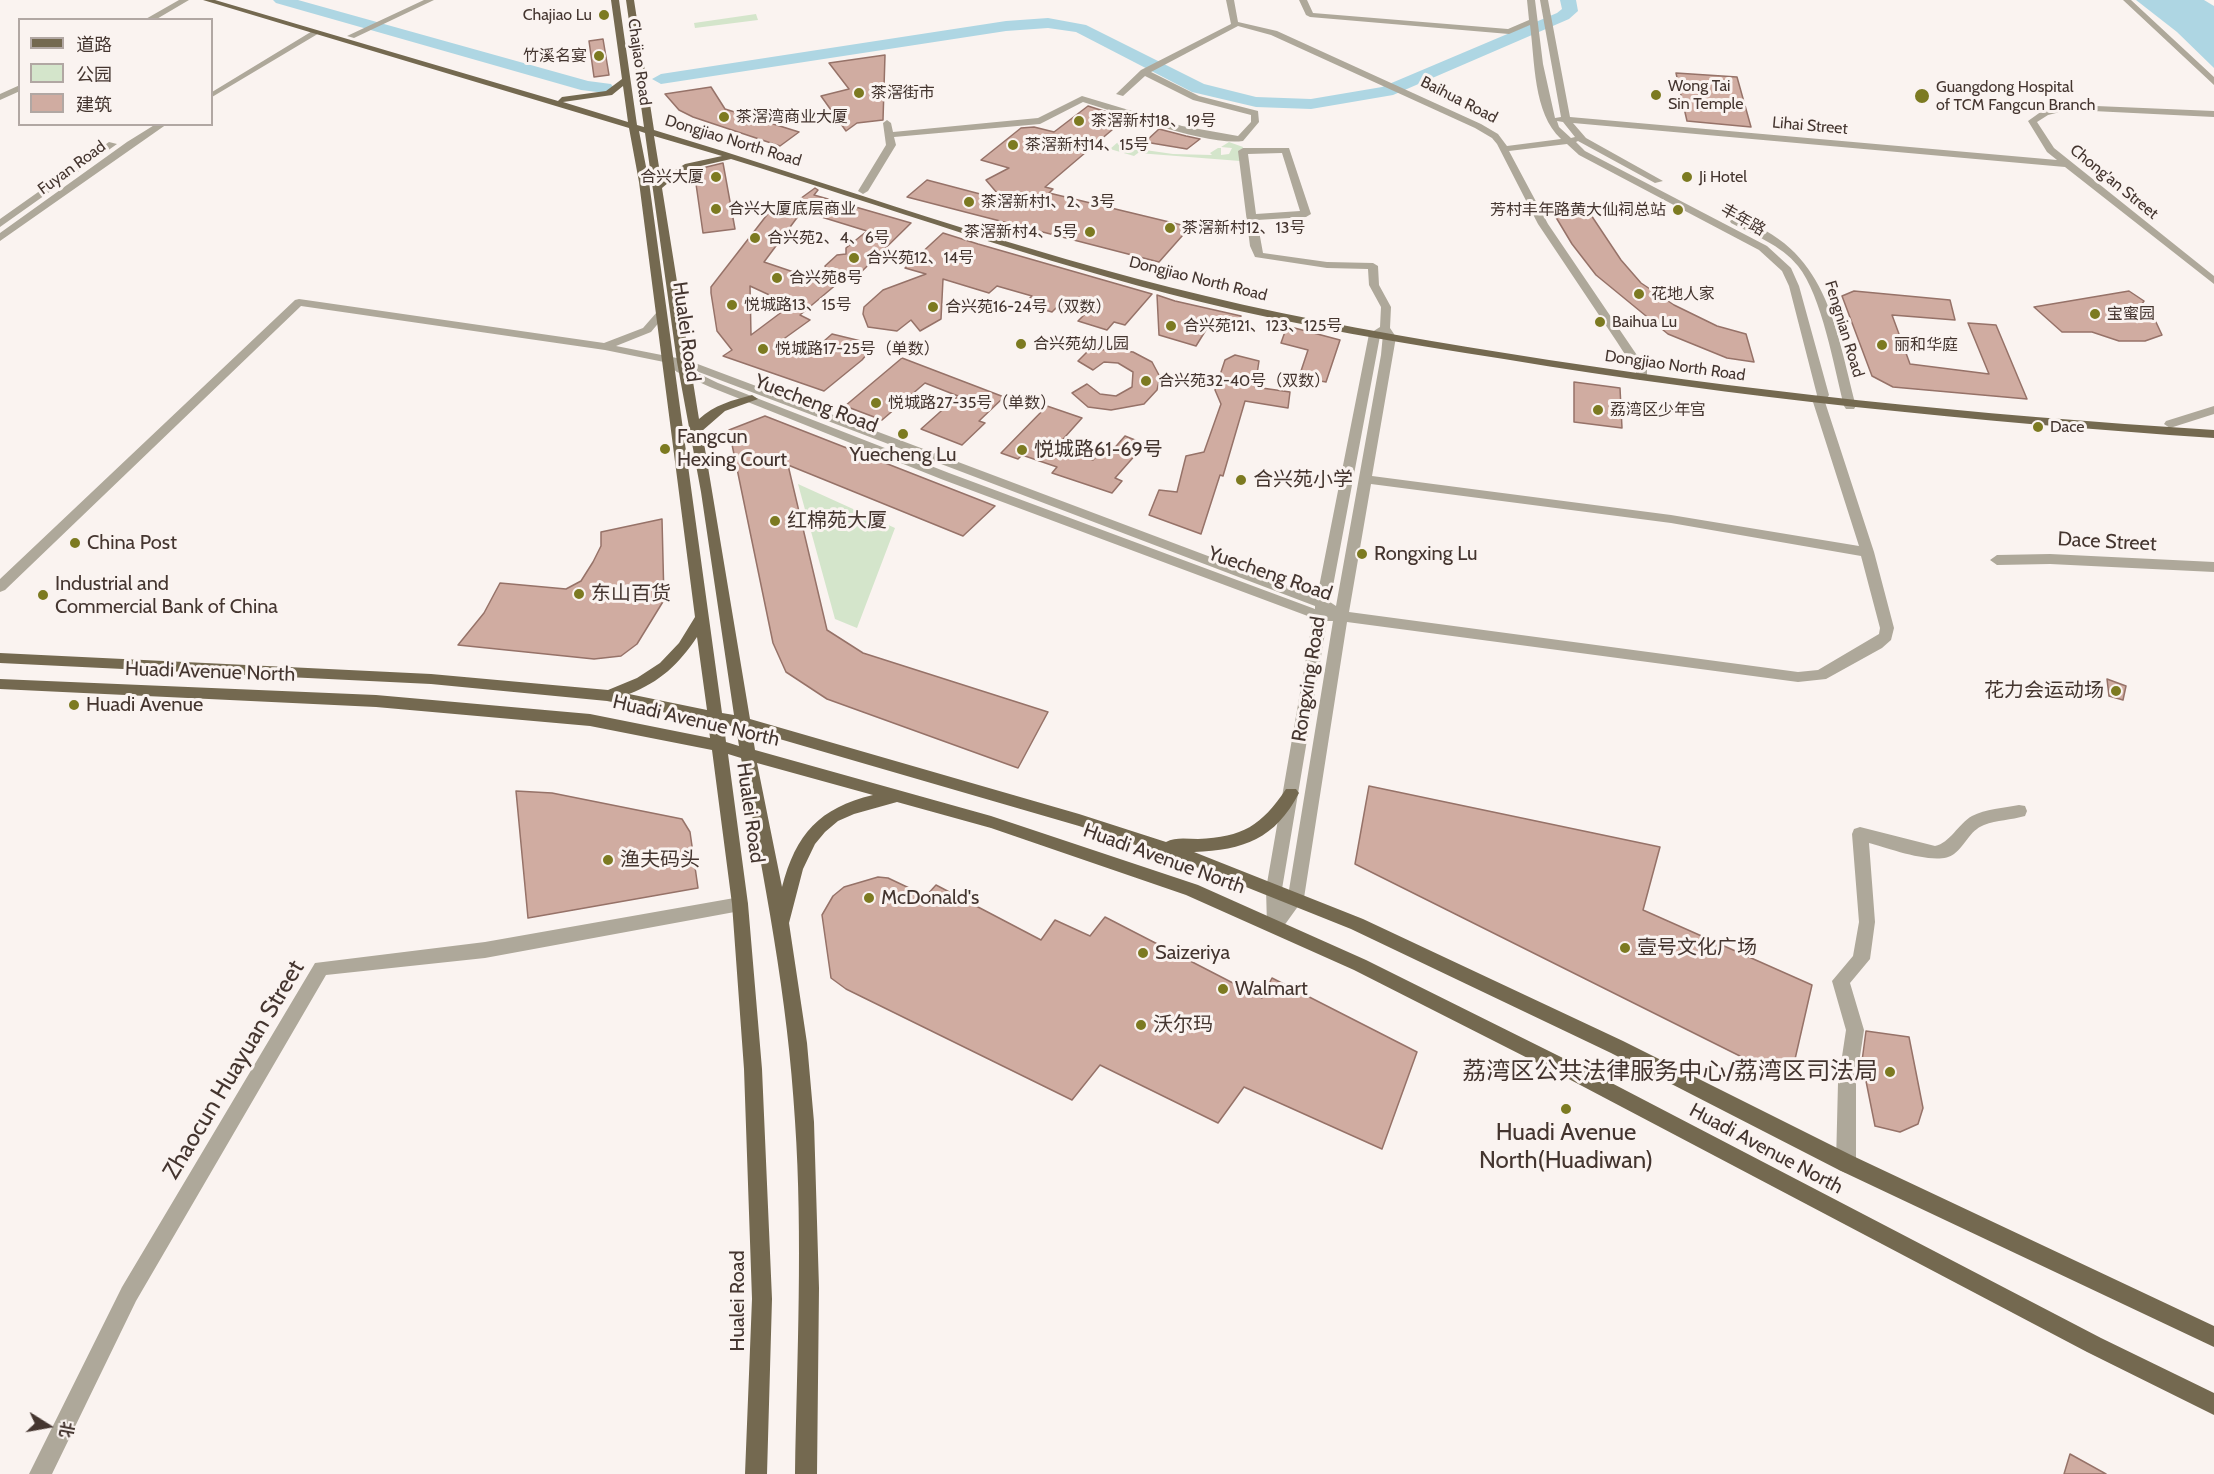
<!DOCTYPE html>
<html>
<head>
<meta charset="utf-8">
<style>
	body { margin:0 }
	#map { position:relative; width:2214px; height:1474px; overflow:hidden; background:#faf3f0; font-family:Cabin,"Noto Sans SC",sans-serif }
	canvas { display:block }
	.legend { position:absolute; left:18px; top:18px; width:195px; height:108px; box-sizing:border-box; background:#faf3f0; border:2px solid #b1a7a3; margin:0; padding:8px 10px; list-style:none; font-size:18px; color:#44352f }
	.legend li { display:flex; align-items:center; gap:12px; height:30px }
	.legend b { width:30px; border:2px solid #b1a7a3 }
	.north { position:absolute; left:18px; top:1396px; width:60px; height:60px; -webkit-text-stroke:4px #faf3f0; paint-order:stroke; rotate:101deg; font-size:16px; font-weight:700; line-height:24px; text-align:center; color:#44352f }
	.north::after { content:''; display:block; margin:auto; width:21px; height:27px; background:#44352f; clip-path:polygon(50% 0,100% 100%,50% 72%,0 100%) }
</style>
</head>
<body>
<div id="map">
<canvas width="2214" height="1474"></canvas>
<ul class="legend">
<li><b style="height:8px;background:#746950"></b>道路</li>
<li><b style="height:16px;background:#d4e5cb"></b>公园</li>
<li><b style="height:16px;background:#d0aca1"></b>建筑</li>
</ul>
<div class="north">北</div>
</div>
<script>
const g = document.querySelector('canvas').getContext('2d');
g.lineJoin = 'round';
function fillPath(path, color) {
  g.fillStyle = color;
  g.fill(path, 'evenodd');
}
function stroke(path, color, width, dash) {
  g.strokeStyle = color;
  g.lineWidth = width;
  g.lineCap = dash ? 'butt' : 'round';
  g.setLineDash(dash || []);
  g.stroke(path);
}
function write(font, color, halo, rows, align = 'center') {
  g.font = font + ' Cabin,"Noto Sans SC",sans-serif';
  g.lineWidth = 6;
  g.setLineDash([]);
  g.textBaseline = 'middle';
  g.strokeStyle = halo;
  g.fillStyle = color;
  for (const [text, x, y, turn = 0] of rows) {
    g.save();
    g.translate(x, y);
    g.rotate((+turn || 0) * Math.PI / 180);
    g.textAlign = isNaN(turn) ? turn : align;
    if (halo) g.strokeText(text, 0, 0);
    g.fillText(text, 0, 0);
    g.restore();
  }
}
fillPath(new Path2D(`
	M756,14L758,20L695,28L694,23Z
	M1118,142L1127,144L1124,147L1173,154L1212,155L1210,153L1218,148H1221V155L1229,154L1232,148L1221,147L1229,142L1243,147L1240,161L1138,153L1134,156L1110,149Z
	M798,484L895,528L857,628L835,619Z`), '#d4e5cb');
fillPath(new Path2D(`
	M2136,0H2204L2214,6V68L2177,32Z`), '#aed6e3');
fillPath(new Path2D(`
	M273,0H298L588,81L611,84L614,88L605,93L581,90L276,3Z
	M1560,0H1576L1578,11L1569,19L1393,95L1311,109L1256,107L1192,92L1076,32L1048,28L1006,31L661,84L652,79L661,74L1006,21L1048,18L1086,25L1204,84L1256,97L1311,99L1382,87L1557,13L1562,9Z`), '#aed6e3');
const building = new Path2D(`
	M603,39L609,75L594,77L589,41Z
	M885,55L883,120L857,123L846,131L821,96L849,89L829,63Z
	M1676,73L1737,77L1751,127L1687,121Z
	M711,87L725,109L799,132L780,146L693,117L679,110L665,94Z
	M1088,106L1126,118L1045,187L1053,189L1049,193L1190,227L1159,262L907,197L927,180L1003,200L986,180L1009,168L981,160L1021,128L1034,127L1054,132Z
	M1159,129L1186,136L1200,139L1187,149L1145,142Z
	M723,163L735,229L703,233L694,170Z
	M815,188L818,190L814,195L911,223L851,282L844,278L800,315L810,320L778,343L808,355L832,334L865,342L867,354L862,360L824,391L723,356L732,350L717,331L711,293V287L770,211L782,212ZM802,211L867,231L846,248V254L837,255L825,266L832,285L764,262ZM750,286L791,305L751,335Z
	M1589,212L1621,260L1641,283L1674,305L1717,326L1746,334L1754,362L1727,358L1668,334L1596,275L1572,244L1554,214Z
	M943,233L978,244L1152,294L1125,325L1114,322L1107,330L1078,321L1086,313L1059,305L1052,312L1024,304L1032,296L997,286L989,293L943,279L941,319L920,331L911,320L897,331L868,327L863,314L864,307L883,290L926,274L905,268Z
	M1854,291L1950,300L1955,320L1892,315L1910,364L1989,374L1968,323L1996,325L2027,399L1893,387L1872,376L1842,296Z
	M2129,291L2144,301L2140,307L2155,320L2162,335L2145,341H2119L2092,332H2062L2034,307Z
	M1157,295L1175,301L1241,316L1232,331L1209,325L1196,346L1159,335Z
	M1287,326L1340,340L1326,382L1299,377L1308,350L1281,343Z
	M1109,349L1133,352L1152,362L1160,377L1157,390L1144,404L1111,410L1088,407L1072,393L1087,384L1100,394L1116,396L1132,387L1133,372L1118,363L1104,362L1093,370L1078,361L1087,352Z
	M1235,355L1259,361L1255,387L1290,392L1288,408L1245,401L1223,476L1220,475L1201,534L1149,515L1159,490L1177,492L1186,456L1204,452L1221,404L1215,390L1225,360Z
	M902,358L1004,397L979,421L985,423L962,445L921,429L958,396L925,383L882,420L845,406Z
	M1574,382L1620,388L1622,428L1574,422Z
	M1047,406L1082,418L1056,447L1093,460L1103,449L1111,452L1125,436L1145,444L1115,478L1122,481L1112,493L1052,473L1057,467L1022,455L1018,459L1001,453Z
	M765,416L995,506L963,536L788,465L827,630L863,653L1048,712L1018,768L827,699L786,672L773,643L729,430Z
	M662,519L664,600L637,644L621,656L594,659L458,645L484,613L500,583L566,589L581,581L593,562L601,546V532Z
	M2107,679L2126,686L2123,700L2109,696Z
	M1369,786L1660,847L1643,910L1812,985L1790,1081L1355,864Z
	M516,791L552,793L682,819L690,832L698,888L528,918Z
	M878,877L888,878L926,896L936,885L1041,940L1055,920L1090,936L1105,917L1262,998L1272,978L1417,1052L1382,1149L1244,1087L1218,1123L1100,1065L1072,1100L846,989L831,978L822,915L833,896L844,887Z
	M1866,1031L1909,1037L1923,1108L1918,1124L1900,1132L1875,1126L1862,1061Z
	M2070,1454L2106,1474H2064Z`);
fillPath(building, '#d0aca1');
stroke(building, '#967268', 1.5);
fillPath(new Path2D(`
	M179,0H189L155,20H144Z
	M424,0H434L354,38L347,36Z
	M1226,0H1234L1238,22L1277,31L1481,124L1498,134L1507,146L1561,139C1533,113 1535,61 1530,25L1509,34L1310,17L1306,15L1299,0H1307L1313,13L1508,29L1529,20L1527,0H1535L1543,64L1555,118L1561,117L1540,0H1548L1570,117L2057,160L2047,152L2028,121L2042,111L2068,106V110L2048,115L2037,122L2054,148L2214,276V284L2065,167L1573,123L1586,138L1663,181L1655,183L1578,141L1576,142L1585,151L1767,246L1791,268L1799,286L1829,395L1825,402L1874,552L1894,628L1891,640L1882,648L1826,679L1798,682L1347,622L1304,898L1281,930L1275,932L1269,930L1267,925L1266,889L1313,618L941,479L710,387L677,372L664,362L605,350L301,306L5,590L0,592V579L295,300L299,299L604,343L643,328L657,312H665L666,314L651,332L616,346L687,360L1317,597L1369,334L1380,327L1381,307L1369,285L1368,269L1327,268L1255,257L1250,246L1238,151L1243,148H1289L1311,214L1306,217L1257,220L1263,253L1327,262L1373,263L1378,266L1379,285L1391,307L1390,328L1396,337L1372,476L1671,515L1859,546L1813,402L1817,395L1789,286L1782,271L1759,250L1579,155L1567,144L1509,151L1548,224L1647,370V380H1639L1635,370L1617,342L1538,224L1497,144L1492,138L1475,128L1271,35L1238,26L1151,72L1199,96L1258,111L1259,122L1243,141C1206,146 1121,113 1083,102L1040,124L894,137L896,145L868,191L863,194L858,191L886,145L883,123L887,120L891,123L893,132L1038,118L1082,96L1182,126L1238,136L1251,122V115L1193,100L1145,76L1123,96L1116,94L1141,70L1231,24ZM1557,121L1563,122L1575,137L1571,138L1559,127ZM1282,153L1300,211L1256,214L1248,154ZM1383,334L1381,355L1336,606L1330,602L1380,336ZM683,366L1315,606V609L949,473L718,383ZM1371,484L1671,523L1861,556L1880,628L1879,634L1818,670L1798,672L1349,612ZM1327,621H1333L1288,896L1283,902L1282,889Z
	M2123,0H2131L2214,77V85Z
	M314,30L321,32L212,97V92Z
	M20,85V91L0,100V94Z
	M2096,106L2214,111V117L2093,111L2092,109Z
	M156,124H167L0,241V233L127,142Z
	M109,142L117,144L0,227V219Z
	M1735,218C1827,246 1835,326 1856,406L1854,409H1846L1844,406C1834,367 1822,296 1798,266C1781,245 1754,235 1731,223L1730,221Z
	M2214,406V414L2170,428L2164,424L2166,421Z
	M2050,554L2214,562V572L2050,564L1997,565L1990,560L1997,555Z
	M2019,805L2025,806L2027,811L2025,816C2011,820 1997,820 1984,825C1969,831 1966,845 1954,854C1938,867 1888,848 1869,843L1875,922L1870,959L1850,983L1864,1030L1856,1083V1163L1853,1170L1846,1173L1839,1170L1836,1163L1838,1083L1846,1030L1832,981L1853,956L1859,922L1852,834L1854,829L1860,827L1935,846C1950,843 1958,824 1972,816C1985,809 2004,808 2019,805Z
	M740,897L746,899L748,904L746,909L740,911L485,958L326,975L136,1301L52,1474H29L122,1287L315,963L485,942Z`), '#aea89a');
fillPath(new Path2D(`
	M203,0H215L558,101L562,97L606,91L622,79L611,0H619L637,125L644,127L626,0H634L654,130C837,185 1019,252 1206,296C1305,320 1405,337 1505,353C1740,391 1976,415 2214,430V438C1976,422 1739,398 1504,359C1401,343 1298,326 1197,301C1040,262 886,207 731,159L692,168L675,177L662,188L699,419C714,405 733,400 752,395L758,399L725,411L702,431L750,719L1079,814L1166,842C1175,837 1187,839 1198,839C1243,837 1261,826 1286,789H1296L1299,793C1275,839 1244,850 1194,852L1363,919L1623,1041L1853,1156L2214,1326V1347L1839,1170L1611,1053L1351,929L1171,857L1079,826L752,731L755,750L991,816L1198,885L1366,960L1577,1065L2101,1338L2214,1393V1415L2087,1352L1565,1077L1354,970L1186,895L991,828L897,802L854,814L838,821L825,832L815,844L803,869L789,923L807,1043L814,1122L819,1288L817,1474H795C797,1357 803,1238 795,1121C788,998 764,878 741,758L728,754L748,904L762,1069L772,1299L767,1474H745L752,1299L744,1069L732,904L712,750L590,726L376,707L0,689V679L376,695L590,714L710,738L708,721L607,701L431,684L0,663V653L431,674L608,690L637,678L660,663L679,643L695,617L639,182L629,128ZM623,86L628,122L563,102L612,95ZM639,131L645,133L677,362L701,492L734,715L722,713L649,182ZM654,136L722,156L685,164L661,179ZM697,637L707,710L629,694C660,682 679,664 697,637ZM724,725L736,727L739,746L726,742ZM757,763L873,795C819,808 796,834 782,887Z`), '#746950');
for (const [x, y, r, color] of [
	[604,15,6,"#7c7a21"],
	[599,56,6,"#7c7a21"],
	[859,93,6,"#7c7a21"],
	[1656,95,6,"#7c7a21"],
	[1922,96,8,"#7c7a21"],
	[724,117,6,"#7c7a21"],
	[1079,121,6,"#7c7a21"],
	[1013,145,6,"#7c7a21"],
	[716,177,6,"#7c7a21"],
	[1687,177,6,"#7c7a21"],
	[969,202,6,"#7c7a21"],
	[716,209,6,"#7c7a21"],
	[1678,210,6,"#7c7a21"],
	[1170,228,6,"#7c7a21"],
	[1090,232,6,"#7c7a21"],
	[755,238,6,"#7c7a21"],
	[854,258,6,"#7c7a21"],
	[777,278,6,"#7c7a21"],
	[1639,294,6,"#7c7a21"],
	[732,305,6,"#7c7a21"],
	[933,307,6,"#7c7a21"],
	[2095,314,6,"#7c7a21"],
	[1600,322,6,"#7c7a21"],
	[1171,326,6,"#7c7a21"],
	[1021,344,6,"#7c7a21"],
	[1882,345,6,"#7c7a21"],
	[763,349,6,"#7c7a21"],
	[1146,381,6,"#7c7a21"],
	[876,403,6,"#7c7a21"],
	[1598,410,6,"#7c7a21"],
	[2038,427,6,"#7c7a21"],
	[903,434,6,"#7c7a21"],
	[665,449,6,"#7c7a21"],
	[1022,450,6,"#7c7a21"],
	[1241,480,6,"#7c7a21"],
	[775,521,6,"#7c7a21"],
	[75,543,6,"#7c7a21"],
	[1362,554,6,"#7c7a21"],
	[579,594,6,"#7c7a21"],
	[43,595,6,"#7c7a21"],
	[2116,691,6,"#7c7a21"],
	[74,705,6,"#7c7a21"],
	[608,860,6,"#7c7a21"],
	[869,898,6,"#7c7a21"],
	[1625,948,6,"#7c7a21"],
	[1143,953,6,"#7c7a21"],
	[1223,989,6,"#7c7a21"],
	[1141,1025,6,"#7c7a21"],
	[1890,1072,6,"#7c7a21"],
	[1566,1109,6,"#7c7a21"]
]) {
  const dot = new Path2D();
  dot.arc(x, y, r, 0, 2 * Math.PI);
  g.fillStyle = color;
  g.fill(dot);
  stroke(dot, '#faf3f0', 2);
}
write('16px', '#44352f', '#faf3f0', [
	["Chajiao Lu",592,15,"right"],
	["竹溪名宴",587,56,"right"],
	["Wong Tai",1668,86],
	["Sin Temple",1668,104],
	["Guangdong Hospital",1936,87],
	["of TCM Fangcun Branch",1936,105],
	["茶滘街市",871,93],
	["茶滘湾商业大厦",736,117],
	["茶滘新村18、19号",1091,121],
	["茶滘新村14、15号",1025,145],
	["合兴大厦",704,177,"right"],
	["Ji Hotel",1699,177],
	["茶滘新村1、2、3号",981,202],
	["合兴大厦底层商业",728,209],
	["芳村丰年路黄大仙祠总站",1666,210,"right"],
	["茶滘新村12、13号",1182,228],
	["茶滘新村4、5号",1078,232,"right"],
	["合兴苑2、4、6号",767,238],
	["合兴苑12、14号",866,258],
	["合兴苑8号",789,278],
	["花地人家",1651,294],
	["悦城路13、15号",744,305],
	["合兴苑16-24号（双数）",945,307],
	["宝蜜园",2107,314],
	["Baihua Lu",1612,322],
	["合兴苑121、123、125号",1183,326],
	["合兴苑幼儿园",1033,344],
	["丽和华庭",1894,345],
	["悦城路17-25号（单数）",775,349],
	["合兴苑32-40号（双数）",1158,381],
	["悦城路27-35号（单数）",888,403],
	["荔湾区少年宫",1610,410],
	["Dace",2050,427]
], 'left');
write('16px', '#44352f', '#faf3f0', [
	["Chajiao Road",639,62,82],
	["Baihua Road",1459,100,27],
	["Lihai Street",1810,126,5],
	["Dongjiao North Road",733,141,17],
	["Fuyan Road",72,168,-36],
	["Chong'an Street",2114,182,39],
	["丰年路",1743,220,29],
	["Dongjiao North Road",1198,279,14],
	["Fengnian Road",1844,329,73],
	["Dongjiao North Road",1675,366,8]
]);
write('20px', '#44352f', '#faf3f0', [
	["Hualei Road",686,332,82],
	["Yuecheng Road",816,404,21],
	["Dace Street",2107,542,3],
	["Yuecheng Road",1270,574,19],
	["Huadi Avenue North",210,672,2],
	["Rongxing Road",1309,679,-81],
	["Huadi Avenue North",696,721,13],
	["Hualei Road",750,813,82],
	["Huadi Avenue North",1164,859,20],
	["Huadi Avenue North",1766,1149,28],
	["Hualei Road",738,1301,-90]
]);
write('20px', '#44352f', '#faf3f0', [
	["Fangcun",677,437],
	["Hexing Court",677,460],
	["悦城路61-69号",1034,450],
	["Yuecheng Lu",903,455,"center"],
	["合兴苑小学",1253,480],
	["红棉苑大厦",787,521],
	["China Post",87,543],
	["Rongxing Lu",1374,554],
	["Industrial and",55,584],
	["Commercial Bank of China",55,607],
	["东山百货",591,594],
	["花力会运动场",2104,691,"right"],
	["Huadi Avenue",86,705],
	["渔夫码头",620,860],
	["McDonald's",881,898],
	["壹号文化广场",1637,948],
	["Saizeriya",1155,953],
	["Walmart",1235,989],
	["沃尔玛",1153,1025]
], 'left');
write('24px', '#44352f', '#faf3f0', [
	["Zhaocun Huayuan Street",234,1070,-59]
]);
write('24px', '#44352f', '#faf3f0', [
	["荔湾区公共法律服务中心/荔湾区司法局",1878,1072],
	["Huadi Avenue",1566,1133,"center"],
	["North(Huadiwan)",1566,1161,"center"]
], 'right');
</script>
</body>
</html>
